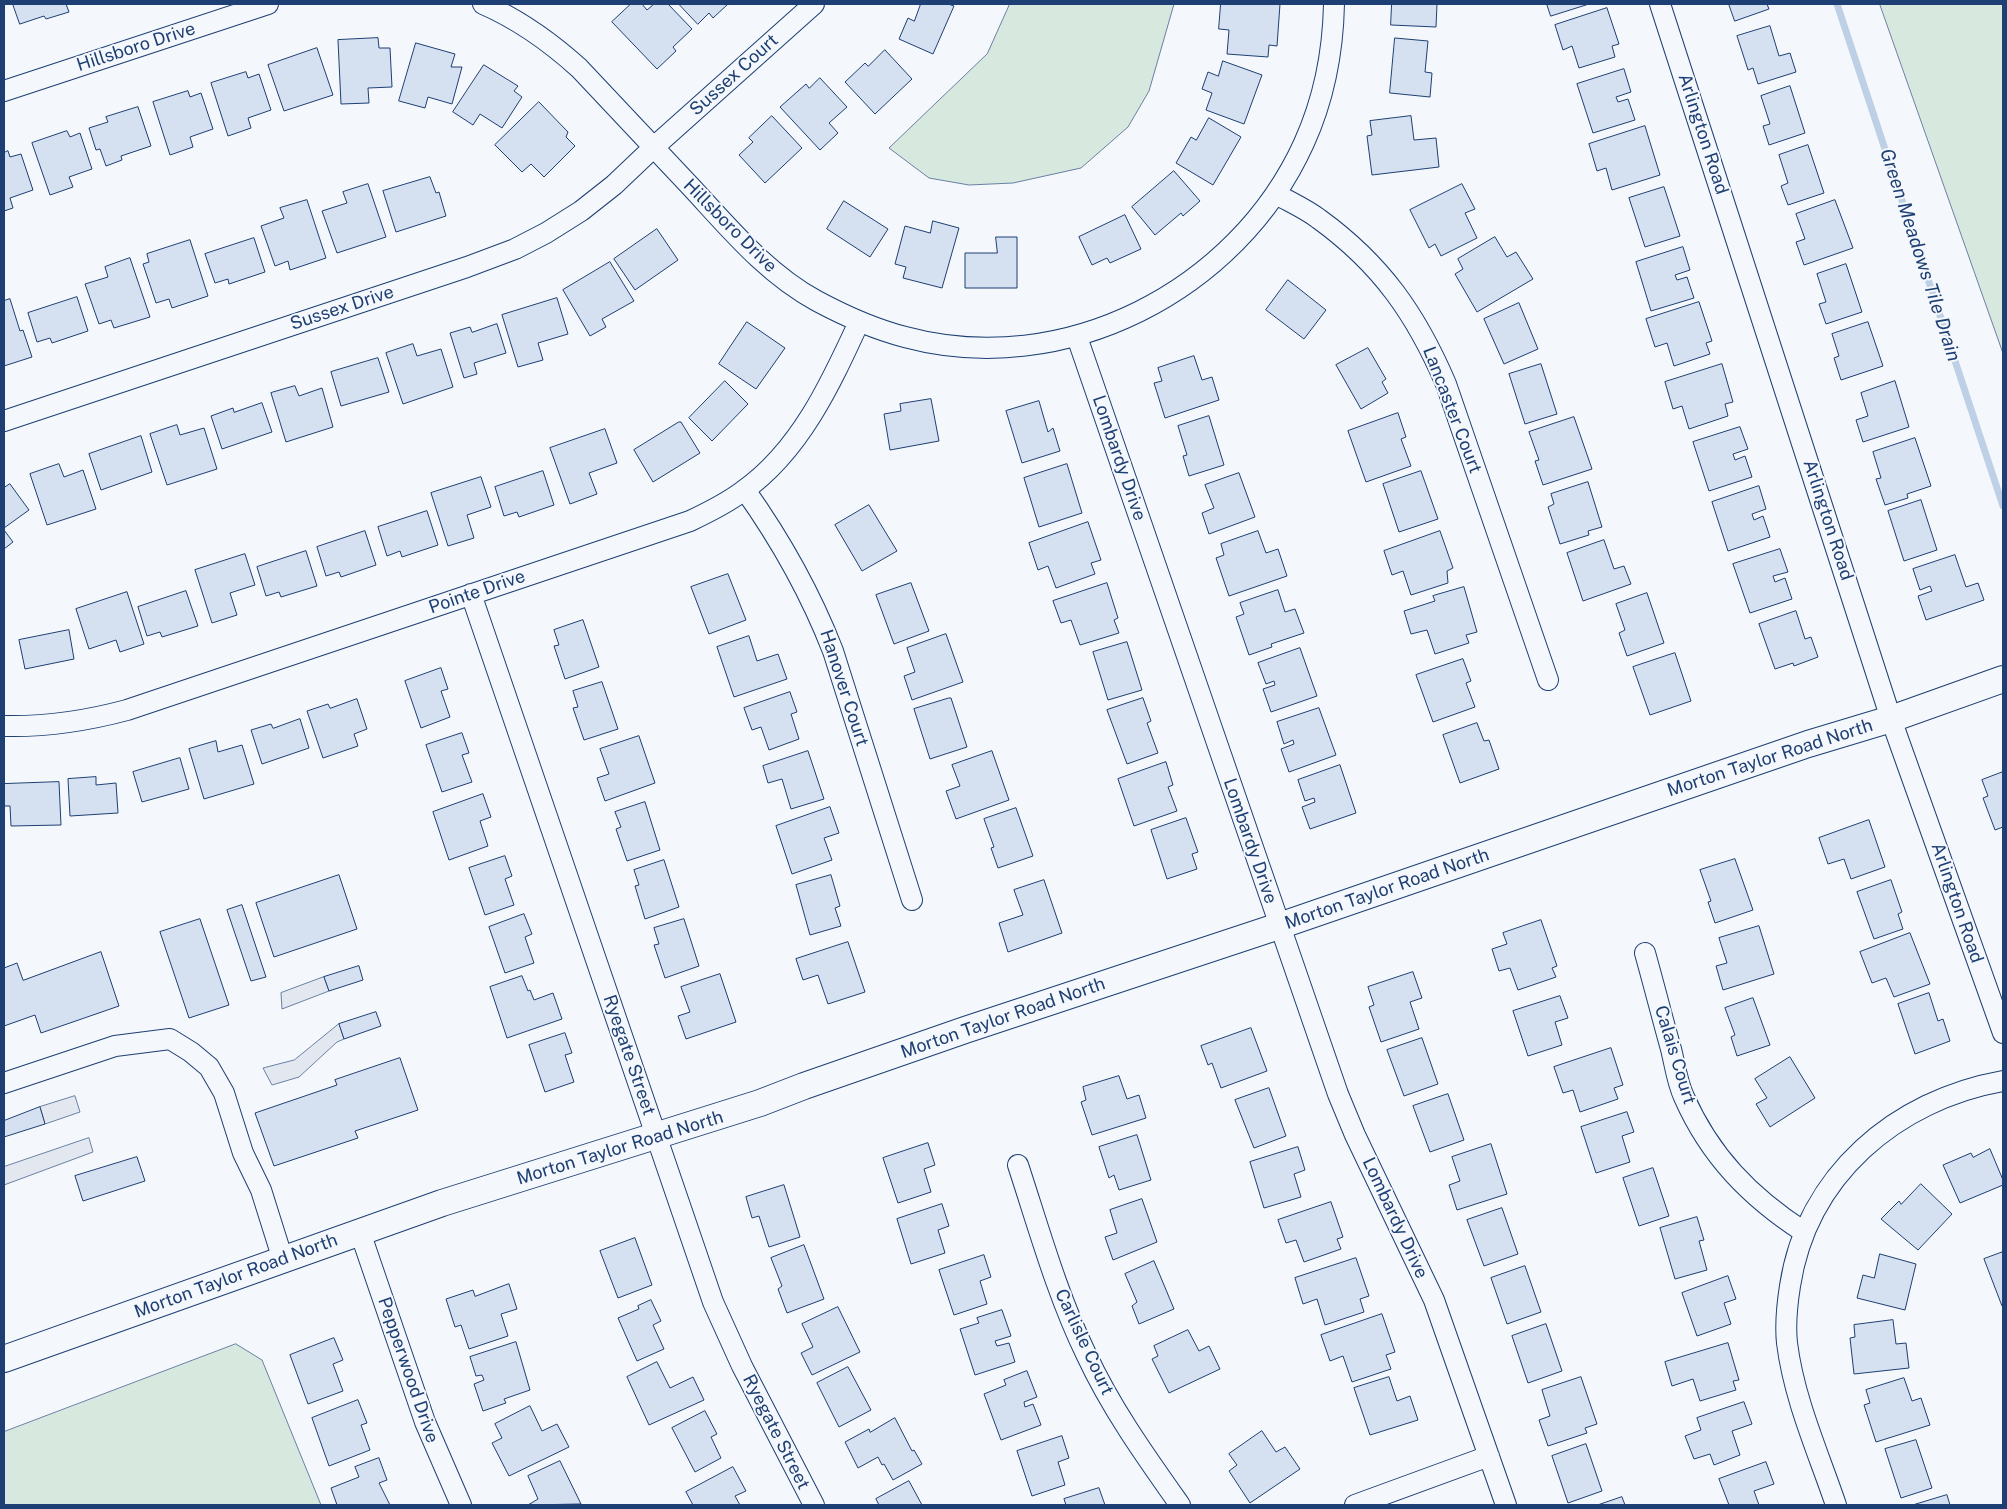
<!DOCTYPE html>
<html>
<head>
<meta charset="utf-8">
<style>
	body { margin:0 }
	#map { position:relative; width:2007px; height:1509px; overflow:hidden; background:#f4f7fb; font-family:"Public Sans",sans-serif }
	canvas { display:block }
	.frame { position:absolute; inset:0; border:5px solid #1d3f73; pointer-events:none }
</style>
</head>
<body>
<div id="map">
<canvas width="2007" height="1509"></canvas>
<div class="frame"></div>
</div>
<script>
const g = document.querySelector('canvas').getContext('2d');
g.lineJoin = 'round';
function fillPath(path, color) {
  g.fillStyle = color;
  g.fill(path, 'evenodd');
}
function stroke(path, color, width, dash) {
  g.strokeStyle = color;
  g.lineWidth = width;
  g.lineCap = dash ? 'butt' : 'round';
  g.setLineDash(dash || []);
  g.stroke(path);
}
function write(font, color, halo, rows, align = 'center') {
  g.font = font + ' "Public Sans",sans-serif';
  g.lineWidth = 4;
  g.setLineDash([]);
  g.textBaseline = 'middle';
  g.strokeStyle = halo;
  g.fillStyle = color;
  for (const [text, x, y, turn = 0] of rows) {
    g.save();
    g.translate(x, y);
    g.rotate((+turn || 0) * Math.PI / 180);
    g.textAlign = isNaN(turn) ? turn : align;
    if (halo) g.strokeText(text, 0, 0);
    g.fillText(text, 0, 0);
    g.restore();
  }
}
const green = new Path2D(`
	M1010,4H1174L1149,91L1128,127L1081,168L1013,183L969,185L929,178L889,148L987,54Z
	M1880,4H2003V353Z
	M236,1344L262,1360L321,1505H4V1432Z`);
fillPath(green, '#d7e8df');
stroke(green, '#687fa3', 1);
const parking = new Path2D(`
	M324,977L329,991L282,1009L281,993Z
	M339,1024L344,1039L337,1042L299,1077L272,1085L263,1068L294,1060Z
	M75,1096L80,1112L45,1124L40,1107Z
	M89,1138L93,1152L4,1185V1167Z`);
fillPath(parking, '#e3e8f0');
stroke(parking, '#687fa3', 1);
stroke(new Path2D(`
	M1837,4L2003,506`), '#bed0e5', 7);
const building = new Path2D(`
	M13,4H66L69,12L46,19L44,16L20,24Z
	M631,4H642L647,10L654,4H668L692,29L673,47L676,51L657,69L612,22Z
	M679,4H728L713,18L709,13L698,24Z
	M921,4H948L954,6L933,54L899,39L908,18L914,21Z
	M1221,4H1280L1277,46L1269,45L1268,57L1227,54L1229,30L1219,29Z
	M1392,4H1437L1436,27L1391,25Z
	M1547,4H1589L1551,16Z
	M1729,4H1767L1769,9L1735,21Z
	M1607,8L1619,44L1612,46L1615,57L1579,68L1572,46L1563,50L1555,25Z
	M1770,26L1779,56L1790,53L1796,72L1758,84L1753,68L1748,70L1737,36Z
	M378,38L379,48H390L392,87L368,88L369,103L341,104L338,40Z
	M1395,38L1428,41L1425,72L1432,73L1430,97L1390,93Z
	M416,43L455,54L451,67H462L452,104L428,97L425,108L399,101Z
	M317,48L333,95L284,111L268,65Z
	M885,50L912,79L875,114L845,82L865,63L868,66Z
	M1223,61L1262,75L1244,124L1206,110L1212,93L1202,89L1208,72L1218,76Z
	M484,65L518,86L514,91L522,97L502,128L480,114L473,125L453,112Z
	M1624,69L1631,92L1616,97L1618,102L1628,99L1635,120L1593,133L1577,84Z
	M246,72L248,78L259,74L271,110L248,118L251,128L228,136L211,83Z
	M820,78L847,107L829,123L838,133L820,150L780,107L806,84L809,88Z
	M1790,86L1805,133L1769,145L1763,126L1770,124L1761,96Z
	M188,91L190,97L201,93L213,129L190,137L193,147L170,155L153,102Z
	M539,102L568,132L566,137L575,146L544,177L531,164L522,172L495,145Z
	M138,107L151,146L121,156L122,160L106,166L100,149L96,150L89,128L108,122L106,117Z
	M772,116L802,148L765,183L739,155L753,142L749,138Z
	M1411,116L1414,140L1436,138L1439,167L1372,175L1367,136L1372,135L1370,121Z
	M1209,118L1241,137L1213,185L1176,163L1191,137L1196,140Z
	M1645,126L1660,175L1612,190L1606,168L1597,171L1589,144Z
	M67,131L70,137L80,133L92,169L69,177L73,187L50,195L32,143Z
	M1808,145L1824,193L1788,205L1781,186L1788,183L1779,155Z
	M8,151L10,157L21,154L33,190L10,198L13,208L4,211V153Z
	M1174,171L1200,201L1183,216L1181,213L1155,235L1132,207Z
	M430,177L436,193L439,192L446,216L396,232L383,191Z
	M368,184L386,237L337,253L322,211L347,203L343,192Z
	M1462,184L1475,209L1465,213L1477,238L1441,256L1435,244L1429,248L1410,210Z
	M1664,187L1680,236L1645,247L1629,198Z
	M307,200L326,258L290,270L288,261L275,266L261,226L284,218L280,208Z
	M1835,200L1853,248L1804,265L1796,242L1805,239L1796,214Z
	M844,201L888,229L870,257L827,229Z
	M1125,215L1141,249L1110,263L1107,258L1092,265L1079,237Z
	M933,221L959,228L942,288L903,278L906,267L895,264L905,226L930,233Z
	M657,229L678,260L635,290L614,259Z
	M996,237H1017V288H965V253H997Z
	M1495,237L1507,257L1516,252L1533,279L1477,312L1455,274L1463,269L1458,259Z
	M254,238L265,272L229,284L228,279L215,283L205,254Z
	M190,240L208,296L172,308L169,299L156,303L143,264L149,262L147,254Z
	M1683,247L1690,270L1675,275L1677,280L1687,277L1694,298L1651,311L1636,262Z
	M130,258L150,317L114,328L111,320L99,324L85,284L108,277L105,267Z
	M610,262L634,301L602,319L606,327L590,336L563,290Z
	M1846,264L1862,312L1826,324L1819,304L1826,302L1817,274Z
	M1288,280L1326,310L1304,339L1266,310Z
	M77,297L88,331L52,343L50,338L37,342L28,313Z
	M557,298L568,334L538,343L543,360L518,367L502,315Z
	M10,299L20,331L23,330L32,357L4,366V301Z
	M1699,302L1712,341L1706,343L1710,354L1674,366L1667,343L1655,347L1646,319Z
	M1519,303L1538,349L1504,364L1484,319Z
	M747,322L785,348L756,389L719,364Z
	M1868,322L1883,366L1841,380L1834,358L1839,356L1832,334Z
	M497,324L506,353L474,363L477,374L464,378L450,333L470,327L472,332Z
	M413,344L417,356L441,349L453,387L403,404L386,353Z
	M1368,348L1386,379L1382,382L1388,393L1361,409L1336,365Z
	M1194,356L1202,380L1212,377L1219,400L1165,418L1154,383L1162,381L1158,368Z
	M378,358L389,392L341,406L331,372Z
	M1541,364L1557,414L1525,424L1509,374Z
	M1722,364L1733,402L1725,404L1728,416L1689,429L1682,406L1673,409L1665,382Z
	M725,381L748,404L712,441L689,418Z
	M1895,381L1909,427L1863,442L1856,420L1868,416L1861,393Z
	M295,386L299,396L322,388L333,427L286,442L271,393Z
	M931,399L939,441L890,450L884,414L901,411L900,404Z
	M1039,401L1048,432L1053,428L1060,451L1022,463L1006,411Z
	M262,403L272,432L222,449L211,416L233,408L234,412Z
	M1398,413L1406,437L1401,439L1411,466L1366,482L1348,431Z
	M1209,416L1224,465L1189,476L1183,456L1187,455L1178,426Z
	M1574,417L1592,469L1543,485L1535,461L1539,460L1529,432Z
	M679,422H681L700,453L653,482L634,450Z
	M177,425L180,435L204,428L217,469L167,485L150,434Z
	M1740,427L1748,449L1733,454L1735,460L1745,456L1752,477L1709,491L1693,442Z
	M605,429L617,463L589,473L597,494L570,504L550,448Z
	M141,436L152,472L101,490L89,454Z
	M1915,438L1931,486L1907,494L1908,498L1885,505L1876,479L1881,478L1873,452Z
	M59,464L64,477L83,470L96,509L47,525L30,474Z
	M1067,464L1082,513L1039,527L1024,478Z
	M543,471L554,505L519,517L517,512L504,516L495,487Z
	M1421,471L1438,519L1399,532L1383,484Z
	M1239,473L1255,517L1209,534L1202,513L1214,508L1205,485Z
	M481,477L491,507L467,515L474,538L448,546L431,493Z
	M1588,482L1602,527L1588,531L1589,535L1560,544L1548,507L1554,504L1551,494Z
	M10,484L29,510L4,528V488Z
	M1759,486L1766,509L1752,514L1754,520L1763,516L1770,537L1728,551L1712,502Z
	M1921,500L1937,550L1904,561L1888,511Z
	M869,505L897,551L862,571L835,525Z
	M427,511L438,545L402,557L400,551L387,556L378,527Z
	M1088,522L1101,560L1091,563L1095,574L1056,588L1048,566L1038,570L1029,543Z
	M4,530L13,542L4,549Z
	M365,531L376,565L341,577L339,572L326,576L317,547Z
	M1258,531L1266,553L1278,549L1287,576L1229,596L1216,558L1224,555L1221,544Z
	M1440,531L1453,568L1447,571L1448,583L1411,595L1403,571L1392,575L1384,551Z
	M1604,540L1614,569L1624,566L1631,584L1583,601L1567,553Z
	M1780,549L1788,572L1773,576L1775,582L1785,578L1792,599L1750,613L1733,564Z
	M306,551L317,586L281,597L279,592L266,596L257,567Z
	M245,554L255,585L230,593L237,615L212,623L195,570Z
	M1955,555L1966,587L1978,583L1984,600L1926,620L1918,596L1932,591L1930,586L1920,590L1913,569Z
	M728,574L746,620L709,634L691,587Z
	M911,583L929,631L894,644L876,595Z
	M1107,583L1118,618L1114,620L1119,633L1080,645L1071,620L1061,623L1053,601Z
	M1464,587L1477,632L1466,635L1469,643L1435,654L1427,630L1411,634L1404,611L1435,601L1433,596Z
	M1278,590L1285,612L1295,609L1304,633L1271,644L1272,647L1249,655L1236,617L1244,614L1240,603Z
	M186,591L198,626L162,637L160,632L147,636L138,607Z
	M127,592L144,644L120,652L116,640L89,649L76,609Z
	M1647,593L1664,643L1627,656L1619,633L1625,630L1616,604Z
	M1796,611L1805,639L1811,637L1818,657L1794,666L1793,663L1775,669L1759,624Z
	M583,620L599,667L565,679L554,646L559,645L554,630Z
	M69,630L74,659L25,669L19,640Z
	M946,634L963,682L912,700L904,676L915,672L907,648Z
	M749,636L757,661L778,654L787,679L734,697L717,647Z
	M1127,642L1142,690L1108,700L1093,652Z
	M1300,648L1317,696L1271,712L1263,689L1275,685L1274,681L1266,684L1258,663Z
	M1675,653L1691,701L1650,715L1633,667Z
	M1463,659L1471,681L1466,683L1475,707L1433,722L1416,675Z
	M441,668L448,689L441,691L450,717L421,728L405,681Z
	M602,682L618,729L584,740L573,708L578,707L573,691Z
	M790,692L797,712L791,714L799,739L769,750L761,727L752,730L744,708Z
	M949,698H951L967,747L930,759L914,709Z
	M1143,698L1151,721L1147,723L1158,753L1127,764L1107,710Z
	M357,699L367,729L354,734L358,746L323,758L307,711L328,704L330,708Z
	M1319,708L1336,755L1289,772L1281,749L1294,744L1293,740L1284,744L1277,722Z
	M300,719L309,748L262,764L251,730L271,724L273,728Z
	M1477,723L1484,741L1489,740L1499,769L1460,783L1443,735Z
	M462,733L469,753L462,755L472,782L442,792L426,745Z
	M639,736L655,783L605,801L597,778L609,774L600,749Z
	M216,741L218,752L242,745L254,784L204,799L189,749Z
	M808,751L824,799L791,809L782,779L768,783L763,766Z
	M992,751L1009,800L956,819L946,791L960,786L952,765Z
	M180,758L189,789L142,802L133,772Z
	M1166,762L1173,785L1168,787L1177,811L1134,826L1118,779Z
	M1340,765L1356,813L1310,829L1302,807L1315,802L1314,798L1305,801L1298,780Z
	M2003,772V827L1995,830L1983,798L1988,796L1982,780Z
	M96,777V785L116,783L118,813L70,816L68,779Z
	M59,782L61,825L11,826L10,806H4V784Z
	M483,794L491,817L480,821L488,846L449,860L433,812Z
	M645,802L660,850L627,861L616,829L621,827L615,812Z
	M830,807L839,833L824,838L832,860L792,874L776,826Z
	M1016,808L1033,856L998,868L991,848L994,847L984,819Z
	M1186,818L1198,852L1192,854L1197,869L1167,879L1151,830Z
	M1869,820L1885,867L1851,879L1844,859L1828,864L1819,838Z
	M505,856L512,876L505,879L514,905L485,915L469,868Z
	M1735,859L1753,910L1715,923L1708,902L1711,901L1700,870Z
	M664,860L679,907L645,919L635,886L639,885L634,870Z
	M339,875L357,929L274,957L256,903Z
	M831,875L840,906L835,908L841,926L810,935L796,885Z
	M1044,880L1062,933L1008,952L999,923L1023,915L1014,890Z
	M1891,880L1902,912L1898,914L1903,929L1874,939L1857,892Z
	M242,905L266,977L251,981L227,910Z
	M524,914L532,934L525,937L534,963L505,973L489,927Z
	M200,919L229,1005L189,1018L160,932Z
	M684,919L699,966L665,978L654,945L659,944L654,928Z
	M1541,920L1557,966L1552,968L1556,977L1518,990L1510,968L1499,971L1492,949L1507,944L1503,933Z
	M1759,926L1774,974L1723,990L1716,966L1727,963L1719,938Z
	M1910,933L1930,984L1894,997L1886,978L1872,983L1860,952Z
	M848,942L865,992L828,1004L818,975L803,980L796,959Z
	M101,952L119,1006L41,1033L35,1015L4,1026V968L17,963L23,980Z
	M359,966L363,980L329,991L324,977Z
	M1413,972L1422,998L1410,1002L1419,1029L1381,1042L1369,1007L1374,1005L1368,987Z
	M720,974L736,1022L686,1039L678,1016L690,1012L681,987Z
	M522,976L528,991L530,990L534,1000L553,993L562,1019L507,1038L490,987Z
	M1929,993L1938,1021L1943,1019L1950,1041L1915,1054L1898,1004Z
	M1560,996L1568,1018L1555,1022L1562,1045L1528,1056L1513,1011Z
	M1753,998L1770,1045L1737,1056L1731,1037L1735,1035L1725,1008Z
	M376,1012L381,1026L344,1039L339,1024Z
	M1251,1028L1267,1071L1221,1088L1212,1063L1208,1065L1201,1046Z
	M565,1033L572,1053L565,1055L574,1082L545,1092L529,1045Z
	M1422,1038L1438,1084L1404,1096L1387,1050Z
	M1611,1048L1623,1085L1614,1088L1618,1099L1580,1112L1573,1090L1563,1093L1554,1067Z
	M1790,1057L1815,1098L1770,1127L1756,1104L1767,1098L1755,1079Z
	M400,1058L418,1110L355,1131L358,1138L274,1166L255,1113L337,1085L335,1080Z
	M1119,1076L1127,1099L1139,1095L1146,1118L1092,1135L1081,1102L1086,1100L1083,1087Z
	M1269,1088L1286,1136L1254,1148L1235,1100Z
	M1448,1094L1464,1140L1430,1152L1413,1106Z
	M40,1107L45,1124L4,1137V1121Z
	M1627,1112L1634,1132L1622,1136L1630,1162L1596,1173L1581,1127Z
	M1137,1135L1151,1180L1119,1190L1114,1175L1109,1178L1099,1147Z
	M928,1143L935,1165L924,1169L931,1192L898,1203L883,1158Z
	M1491,1144L1507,1194L1457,1210L1449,1185L1460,1181L1452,1157Z
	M1298,1147L1305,1170L1294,1174L1301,1197L1264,1208L1250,1162Z
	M1990,1149L2003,1180V1185L1960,1203L1943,1165L1971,1153L1973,1157Z
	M137,1157L145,1181L83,1201L75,1176Z
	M1653,1168L1669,1216L1639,1226L1623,1178Z
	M1921,1184L1952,1214L1918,1250L1881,1219L1899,1201L1901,1204Z
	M784,1185L800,1237L769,1247L759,1216L752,1218L746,1197Z
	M1142,1199L1157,1242L1113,1260L1105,1237L1117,1233L1110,1210Z
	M1331,1202L1343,1237L1337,1239L1341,1249L1304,1262L1296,1240L1286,1243L1278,1220Z
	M942,1204L949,1226L938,1230L945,1253L911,1264L897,1219Z
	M1502,1208L1518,1254L1484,1266L1467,1220Z
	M1697,1217L1704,1240L1699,1241L1707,1270L1675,1279L1660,1228Z
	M635,1238L652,1285L618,1298L600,1251Z
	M804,1245L824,1299L787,1313L778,1289L782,1286L771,1258Z
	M2003,1252V1305L2002,1306L1984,1259Z
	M1880,1254L1916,1264L1905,1310L1857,1298L1863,1275L1874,1278Z
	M984,1255L991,1277L980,1281L987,1304L954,1315L939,1270Z
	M1356,1258L1369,1296L1360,1299L1364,1312L1325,1325L1317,1299L1303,1304L1295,1278Z
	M1154,1261L1174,1309L1139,1324L1132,1306L1137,1302L1125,1274Z
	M1525,1266L1541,1312L1507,1324L1491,1278Z
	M1728,1276L1736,1299L1724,1303L1731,1324L1697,1336L1682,1293Z
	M509,1284L517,1309L501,1314L508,1336L469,1349L461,1325L455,1327L446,1299L473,1290L475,1296Z
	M651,1300L661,1321L653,1325L664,1349L637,1361L618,1318L639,1309L638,1306Z
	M838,1307L860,1352L812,1375L801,1353L813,1347L802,1324Z
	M1002,1310L1011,1336L995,1341L997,1346L1009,1343L1015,1362L975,1375L960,1329L979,1323L977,1318Z
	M1382,1314L1395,1352L1386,1355L1391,1369L1352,1382L1343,1356L1330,1361L1321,1335Z
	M1893,1320L1896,1344L1906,1343L1909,1368L1854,1374L1850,1338L1855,1337L1854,1325Z
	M1546,1324L1562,1371L1528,1383L1512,1336Z
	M1188,1330L1199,1351L1209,1346L1220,1369L1169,1393L1152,1359L1158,1356L1154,1346Z
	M334,1338L343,1360L333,1364L343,1391L308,1404L290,1355Z
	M516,1342L530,1390L504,1399L506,1403L483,1411L474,1384L484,1380L482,1375L476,1376L470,1357Z
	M1728,1343L1739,1380L1733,1381L1736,1390L1700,1401L1693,1379L1672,1386L1665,1362Z
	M657,1362L670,1388L693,1377L704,1400L649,1425L627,1377Z
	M848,1367L871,1410L839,1427L817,1383Z
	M1027,1371L1037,1397L1024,1402L1025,1407L1033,1404L1041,1425L1001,1440L984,1394L1006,1385L1004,1380Z
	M1389,1377L1397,1401L1410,1396L1418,1420L1370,1435L1354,1388Z
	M1581,1377L1597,1424L1585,1428L1587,1433L1548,1446L1539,1420L1550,1416L1542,1390Z
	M1904,1378L1912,1401L1921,1398L1930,1425L1876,1442L1864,1405L1870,1403L1866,1390Z
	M358,1400L367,1423L361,1425L370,1450L329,1466L312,1418Z
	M1744,1402L1752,1424L1732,1431L1740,1455L1714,1465L1710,1454L1694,1459L1685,1436L1701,1430L1697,1418Z
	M530,1406L542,1431L557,1424L569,1447L509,1476L492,1443L502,1438L495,1424Z
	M705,1411L717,1434L711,1437L721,1458L695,1472L672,1428Z
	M895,1418L912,1451L914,1450L922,1464L893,1480L884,1464L882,1465L878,1457L858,1468L845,1442L869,1429L870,1432Z
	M1262,1431L1276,1452L1285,1447L1300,1469L1250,1503L1229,1471L1237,1465L1229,1454Z
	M1062,1436L1069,1458L1058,1462L1065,1485L1032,1496L1017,1451Z
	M1916,1440L1932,1488L1901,1498L1885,1449Z
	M1586,1444L1602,1491L1568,1503L1552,1456Z
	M379,1458L387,1480L379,1483L390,1505H337L331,1488L359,1477L355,1467Z
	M560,1461L581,1504L528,1505L538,1499L528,1476Z
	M1766,1462L1774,1484L1754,1491L1759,1505H1729L1719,1479Z
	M733,1467L746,1491L735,1496L740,1505H693L686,1492Z
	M909,1481L922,1505H879L876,1499Z
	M1099,1488L1105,1505H1066L1064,1499Z
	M1947,1495L1950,1505H1913Z
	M1622,1497L1625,1505H1598Z`);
fillPath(building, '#d5e0f0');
stroke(building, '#1d3f73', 1);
const minor = new Path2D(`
	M483,4C520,20 549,41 579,68C617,108 654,148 692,188C730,229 767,274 817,301C845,316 874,329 905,337C1064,380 1237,291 1304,143C1324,99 1333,52 1334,4
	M1660,4L1891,719L2003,1033
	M4,91L268,4
	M1276,194C1290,202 1306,209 1319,219C1381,264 1416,314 1446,384L1548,680
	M1077,337L1338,1094L1355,1135L1434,1300L1506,1505
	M4,421L467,267L515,249L546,233L581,211L614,185L654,147L814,4
	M745,490C782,542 810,592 833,651L912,900
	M471,594L713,1302L742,1366L814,1505
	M4,726C46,727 86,721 127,710L690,521C709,512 727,503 743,491C800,451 831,383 859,322
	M1645,953C1654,985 1662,1017 1671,1049C1675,1065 1677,1082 1684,1097C1710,1156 1750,1197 1804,1232
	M4,1083L115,1046L170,1039L191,1052L209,1067L224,1093L243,1153L261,1190L283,1260
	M1018,1165C1039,1229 1057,1294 1086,1354C1111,1408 1146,1457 1180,1505
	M360,1232L425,1422L461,1505
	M1355,1505L1489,1456
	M1836,1505C1818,1452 1794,1399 1787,1343C1785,1324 1787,1305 1790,1286C1807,1175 1896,1100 2003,1081`);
const tertiary = new Path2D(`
	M4,1359L442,1203L760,1103L804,1086L965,1030L1279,926L1808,744L1891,719L2003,679`);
stroke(minor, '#1d3f73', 22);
stroke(tertiary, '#1d3f73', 28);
stroke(minor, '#f4f7fb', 20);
stroke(tertiary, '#f4f7fb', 26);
write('18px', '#1d3f73', '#f4f7fb', [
	["Hillsboro Drive",136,47,-18],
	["Sussex Court",734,75,-42],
	["Arlington Road",1703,134,72],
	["Hillsboro Drive",730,226,45],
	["Sussex Drive",342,308,-18],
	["Lancaster Court",1452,410,69],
	["Lombardy Drive",1119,458,71],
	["Arlington Road",1828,520,72],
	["Pointe Drive",477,592,-19],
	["Hanover Court",844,688,72],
	["Morton Taylor Road North",1770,758,-18],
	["Lombardy Drive",1250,841,71],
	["Morton Taylor Road North",1387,889,-19],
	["Arlington Road",1957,903,71],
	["Morton Taylor Road North",1003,1018,-19],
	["Ryegate Street",629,1055,71],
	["Calais Court",1675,1055,73],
	["Morton Taylor Road North",620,1148,-17],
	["Lombardy Drive",1395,1218,65],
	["Morton Taylor Road North",236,1276,-20],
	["Carlisle Court",1084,1342,65],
	["Pepperwood Drive",408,1370,71],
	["Ryegate Street",776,1432,63]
]);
write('italic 19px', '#1d3f73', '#f4f7fb', [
	["Green Meadows Tile Drain",1920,255,72]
]);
</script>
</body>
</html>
